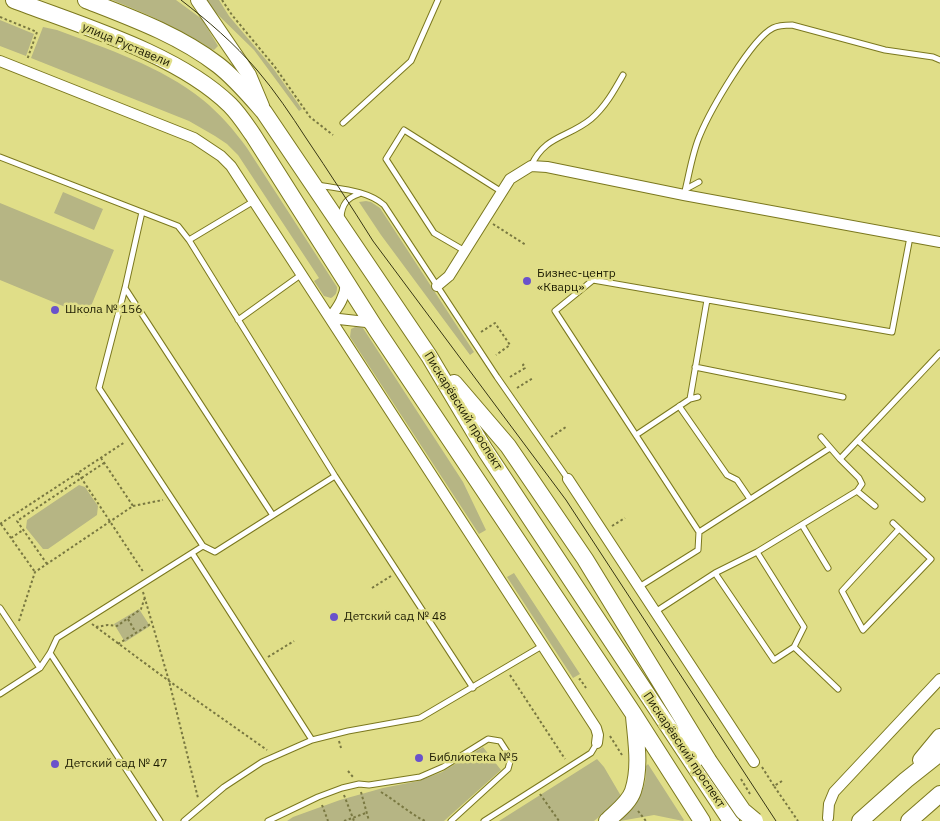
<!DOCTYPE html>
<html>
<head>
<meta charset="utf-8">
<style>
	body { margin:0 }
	canvas { display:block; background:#e0de88 }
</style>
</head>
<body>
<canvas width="940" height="821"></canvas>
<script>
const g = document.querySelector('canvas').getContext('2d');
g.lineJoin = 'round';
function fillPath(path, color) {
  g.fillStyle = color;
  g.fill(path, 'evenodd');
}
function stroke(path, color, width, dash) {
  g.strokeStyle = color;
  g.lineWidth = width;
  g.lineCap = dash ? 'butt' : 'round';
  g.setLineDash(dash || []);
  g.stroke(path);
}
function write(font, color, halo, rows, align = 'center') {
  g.font = font + ' "IBM Plex Sans",sans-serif';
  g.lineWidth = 5;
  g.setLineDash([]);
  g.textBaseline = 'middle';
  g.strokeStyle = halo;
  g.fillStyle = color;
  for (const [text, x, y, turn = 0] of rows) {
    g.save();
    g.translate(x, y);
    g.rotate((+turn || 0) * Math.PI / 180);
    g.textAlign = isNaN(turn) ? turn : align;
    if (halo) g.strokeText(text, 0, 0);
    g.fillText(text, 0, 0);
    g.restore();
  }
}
fillPath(new Path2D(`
	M112,0H176L202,19L218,46L214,50L211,49C180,28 146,14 112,0Z
	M207,0H219L229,16L273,68L302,109L299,111L254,50L212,9Z
	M0,20L34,34L26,56L0,46Z
	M43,27L57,30C107,49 161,66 203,100C220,114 234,130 247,148L337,287C337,293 336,295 331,298L324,296L314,281L319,278L238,155L227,144L215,136L189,121L31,58Z
	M63,192L103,209L94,230L54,213Z
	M366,201L371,202L380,208L474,352L470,355L381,235L359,202Z
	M0,203L114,250L87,316L0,280Z
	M357,326L363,328L463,482L486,530L479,534L350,337L351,329Z
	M79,485L85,487L98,506L97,515L48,549H43L26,528L27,520Z
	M514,573L580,674L573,678L507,577Z
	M139,609L150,626L125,642L114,624Z
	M483,747L501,770L444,821H287L293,817L340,800L383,788L418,781L442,772Z
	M597,759L604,767L621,796L611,807L594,821H499Z
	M648,764L684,820L683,821L654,815L620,821C636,807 648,787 646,766Z`), '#b6b584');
const lane = new Path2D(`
	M343,123L411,61L438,0
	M0,157L178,226L189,240L254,201
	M531,166C545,135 568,138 591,119C605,107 614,91 623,75
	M318,185C340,189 367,190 384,205L497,377L568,479
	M686,189L699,182
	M684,195C689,176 692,153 700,135C710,111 751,39 773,28C779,25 785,25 792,25L885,50L933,57L940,60
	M142,212L125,288L99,388L203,546
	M341,217C342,204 347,198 359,194
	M189,240L335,476L473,688
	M465,251L434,233L386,159L404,130L502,192
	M125,288L272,514
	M238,320L302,274
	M695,367L843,397
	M690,399L698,397
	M679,406L727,475L737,480L750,499
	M636,435L690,399L707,300
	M821,437L840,459
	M858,441L922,499
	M857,491L875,506
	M893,523L931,559L863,630L842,591L899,529
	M802,525L828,568
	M699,532L830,448
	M757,552L804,627L794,647L838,689
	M192,553L312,740
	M715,573L774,660L794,647
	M639,587L698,550L699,532L555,311L593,280L892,332L910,237
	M0,608L40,668
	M655,612L715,573L757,552L857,491L862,484L859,478L840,459L940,353
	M50,653L160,821
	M0,694L40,668L50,653L57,638L203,546L215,552L335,476
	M184,821L224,787L262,762L312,740L348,731L420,718L542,646
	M268,821L318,797L342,788L359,784L369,785L420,777L443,767L488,739L500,741L511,758L508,769L451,821
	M484,821L591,753L597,743`);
const street = new Path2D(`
	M0,61L194,138L221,156L231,166L596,728L598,735L597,743
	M437,286L449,276L510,179L531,166L547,167L684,195L940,242
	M330,318L366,322L373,326
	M330,318C339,306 345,297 346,283
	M568,479L754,762
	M828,818L829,804L834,792L940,679`);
const secondary = new Path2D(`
	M198,0L249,75L262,106`);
const primary = new Path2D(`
	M14,0C82,26 178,54 230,105C239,114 246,125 253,135L376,329L633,713L702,821
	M86,0C132,18 179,35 218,65C235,78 250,96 264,112L429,356L485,450L731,821
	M454,383L508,446L585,559L708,760
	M921,760L940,737
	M607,821C616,812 629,803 633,791C641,767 636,740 634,716
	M860,821L906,780L940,753
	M909,821L940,794`);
stroke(lane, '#7b781e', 7);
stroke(street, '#7b781e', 12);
stroke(secondary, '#7b781e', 16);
stroke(primary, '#7b781e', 18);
stroke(new Path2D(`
	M222,0L232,15L275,67L310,117L333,135
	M0,17L37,32L27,60
	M493,224L526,245
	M481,332L495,323L510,345L496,355
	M510,377L525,368L523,365L524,364
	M517,388L533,378
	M551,437L566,427
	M78,473L144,573
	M133,506L163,500
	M0,524L125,442
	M1,524L35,572
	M612,526L625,518
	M11,538L23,530
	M47,564L17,521L104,463
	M372,588L391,576
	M143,592L169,681L198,798
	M128,619L136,633
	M19,621L35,572L133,506L101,458
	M92,624L169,681L267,750
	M96,627L108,625L117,626L141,609L145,597
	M118,644L152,623
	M268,657L294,641
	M510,675L565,759
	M579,680L580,679L586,688
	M610,736L622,755
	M339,741L341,748
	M762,767L774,786
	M348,771L353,777
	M741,779L750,794
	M782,781L774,786L798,821
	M361,792L369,821
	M381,792C396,801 409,813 425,821
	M540,794L559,821
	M344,795L354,821
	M322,805L328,821
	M638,811L646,821
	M344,821L366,813`), '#797841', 2, [2.5, 2.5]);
stroke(lane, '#fff', 5);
stroke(street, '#fff', 10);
stroke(secondary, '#fff', 14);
stroke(primary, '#fff', 16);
stroke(new Path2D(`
	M181,0C208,21 234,43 257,70C275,91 291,115 306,138C329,172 351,206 373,241L566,500L776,821`), '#373614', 1);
const primaryBridge = new Path2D(`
	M708,760L743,811L755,821`);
stroke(primaryBridge, '#7b781e', 18, []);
stroke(primaryBridge, '#fff', 16);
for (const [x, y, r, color] of [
	[527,281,5,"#6a52cb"],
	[55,310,5,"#6a52cb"],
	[334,617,5,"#6a52cb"],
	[419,758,5,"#6a52cb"],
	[55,764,5,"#6a52cb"]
]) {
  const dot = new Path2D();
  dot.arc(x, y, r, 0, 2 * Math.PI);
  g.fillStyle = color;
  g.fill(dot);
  stroke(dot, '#e0de88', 2);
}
write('12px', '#1d1c02', '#e0de88', [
	["улица Руставели",126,45,23],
	["Пискарёвский проспект",463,411,58],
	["Пискарёвский проспект",684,750,56]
]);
write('12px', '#1d1c02', '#e0de88', [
	["Бизнес-центр",537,274],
	["«Кварц»",537,288],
	["Школа № 156",65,310],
	["Детский сад № 48",344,617],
	["Библиотека №5",429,758],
	["Детский сад № 47",65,764]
], 'left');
</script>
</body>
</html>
